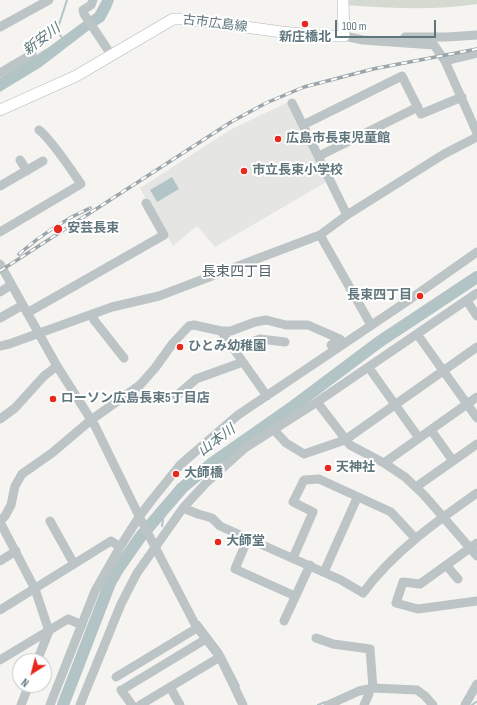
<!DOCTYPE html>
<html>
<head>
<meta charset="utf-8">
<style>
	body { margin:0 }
	#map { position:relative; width:477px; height:705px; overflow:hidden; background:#f5f4f1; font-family:"Sofia Sans Condensed",sans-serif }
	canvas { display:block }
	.north { position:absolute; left:12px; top:653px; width:40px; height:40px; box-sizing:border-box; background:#fff; border:1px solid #bfc8cb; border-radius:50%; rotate:216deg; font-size:11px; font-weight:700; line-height:16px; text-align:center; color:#5f767d }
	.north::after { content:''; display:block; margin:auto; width:14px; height:18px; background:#e8271d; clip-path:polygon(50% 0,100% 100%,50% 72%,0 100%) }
	.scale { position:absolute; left:335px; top:20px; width:101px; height:18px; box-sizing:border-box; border:2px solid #5f767d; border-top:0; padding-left:5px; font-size:12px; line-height:14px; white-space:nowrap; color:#5f767d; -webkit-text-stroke:3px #fff; paint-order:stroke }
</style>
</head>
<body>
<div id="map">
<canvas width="477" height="705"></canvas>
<div class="north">N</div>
<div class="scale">100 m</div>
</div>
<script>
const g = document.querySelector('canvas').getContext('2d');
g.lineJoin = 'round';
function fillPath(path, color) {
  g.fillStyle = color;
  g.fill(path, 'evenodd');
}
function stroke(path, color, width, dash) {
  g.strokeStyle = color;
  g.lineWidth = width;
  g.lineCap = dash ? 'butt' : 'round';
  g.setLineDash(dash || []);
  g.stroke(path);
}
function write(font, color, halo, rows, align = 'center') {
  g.font = font + ' "Sofia Sans Condensed","Noto Sans JP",sans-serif';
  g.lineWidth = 4;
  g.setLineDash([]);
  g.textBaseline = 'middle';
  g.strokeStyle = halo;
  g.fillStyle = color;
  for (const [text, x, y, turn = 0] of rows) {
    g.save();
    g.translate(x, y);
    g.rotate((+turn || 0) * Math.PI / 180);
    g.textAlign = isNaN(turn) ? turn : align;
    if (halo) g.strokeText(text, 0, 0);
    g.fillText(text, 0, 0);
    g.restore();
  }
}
fillPath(new Path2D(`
	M288,102L328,181L215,247L197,226L173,246L140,188L230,130Z`), '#e5e6e4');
fillPath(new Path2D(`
	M345,0H477V4C433,11 389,8 345,5Z`), '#d5dad0');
fillPath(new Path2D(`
	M102,0H114L111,8L104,21L88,31L41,67L0,92V78L49,47L95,13Z
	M172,177L179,189L157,202L150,190Z`), '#b2c4c5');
stroke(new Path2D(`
	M63,39L57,31L67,0
	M160,514L163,520L162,526
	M199,622L221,651L239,686
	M318,705L325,702
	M472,705L476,702H477`), '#b2c4c5', 2);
stroke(new Path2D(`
	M63,705L110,583L118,569L141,536L182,488L211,464L291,408L379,342L477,277`), '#b2c4c5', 12);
const major = new Path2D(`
	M0,110L76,76L173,19H186L282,32L321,36H344L343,0`);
stroke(major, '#b1b7ba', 12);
stroke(new Path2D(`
	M93,0L91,5L83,10L84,14L112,56
	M0,27L49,0
	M344,36L363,40L434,45L445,61L477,133
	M405,37H447L477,35
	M445,61L477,53
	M0,73L32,54
	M292,103L347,215
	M303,125L402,76L421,114L462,97
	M319,156L418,107
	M20,160L27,171
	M0,186L43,161
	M0,232L81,184C72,171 51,139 39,130
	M320,235L371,325
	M0,264L57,366L95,426L141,520L196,626L220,657L243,705
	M0,292L11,285
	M467,301L477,316
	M27,313L164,235L146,203
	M92,314L94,320L124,358
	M0,318L23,305
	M221,331L267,396
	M417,334L477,418
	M0,346L9,344L112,307L159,296L320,235L347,215L444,154L477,137
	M234,349L260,339L285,342
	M369,368L419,438
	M174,398L196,379L243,362
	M317,402L350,445L384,463L405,477L424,495L477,556
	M0,419L15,408L44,376L57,366
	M274,430L286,443L304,454L345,440L477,347
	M431,430L453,461
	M384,463L477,397
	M416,487L477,444
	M183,508L198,514L212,518L220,526L341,580L363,593C393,552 436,522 477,493
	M0,521L5,516L11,505L15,486L22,474L52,453L91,420L140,385L155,368L173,343L189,326L194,325L221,331H231L255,322L266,320L286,325H308L340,339L331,345
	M50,521L74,564
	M0,522L35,589L49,631L37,661
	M248,538L235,569L295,596
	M477,543L420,584L403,582L396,603L418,609L477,601
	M293,558L313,512L293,502L304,480L319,479L391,512L415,538
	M0,561L16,551
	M446,565L458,579
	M324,572L357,498
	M0,610L111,541L120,547
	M284,621L310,565
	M316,638L333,644L370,649L373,688
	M0,660L68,619L82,625
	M116,677L197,628
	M170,687L180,705
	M125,688L206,639
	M121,690L132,705
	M21,705L29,685
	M50,705L95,591L120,547L139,517L151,501L180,465L238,415L406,302L477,252
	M80,705L121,604L137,573L183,508L206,483L245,448L317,402L477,293
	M140,705L220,657
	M328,705L359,691L373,688L417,690L425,696L433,705
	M364,705L369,694V689
	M465,705L477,684`), '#bdc4c6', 9);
stroke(major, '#fff', 11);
const rail = new Path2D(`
	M19,254C41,235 63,220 90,208
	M0,271L231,122L266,103L304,87L373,69L477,49`);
stroke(rail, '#9ca6aa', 3.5);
stroke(rail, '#fff', 2, [6]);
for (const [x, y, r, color] of [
	[305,24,4,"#e8271d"],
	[278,139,4,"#e8271d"],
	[244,171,4,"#e8271d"],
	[58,229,5,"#e8271d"],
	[420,296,4,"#e8271d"],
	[180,347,4,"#e8271d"],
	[53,399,4,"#e8271d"],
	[328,468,4,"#e8271d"],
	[176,474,4,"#e8271d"],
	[218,542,4,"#e8271d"]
]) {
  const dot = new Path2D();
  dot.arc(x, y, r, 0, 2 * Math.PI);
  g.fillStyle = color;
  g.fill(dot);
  stroke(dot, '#fff', 1.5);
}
write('13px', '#5f767d', '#fff', [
	["古市広島線",215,24,7]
]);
write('bold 13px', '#5f767d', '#fff', [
	["新庄橋北",305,38,"center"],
	["広島市長束児童館",286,139],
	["市立長束小学校",252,171],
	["安芸長束",67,229],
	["長束四丁目",412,296,"right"],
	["ひとみ幼稚園",188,347],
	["ローソン広島長束5丁目店",61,399],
	["天神社",336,468],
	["大師橋",184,474],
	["大師堂",226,542]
], 'left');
write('italic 14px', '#5a7679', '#fff', [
	["新安川",42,40,-37],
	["山本川",217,441,-37]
]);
write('14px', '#516268', '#fff', [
	["長束四丁目",237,272]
]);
</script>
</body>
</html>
